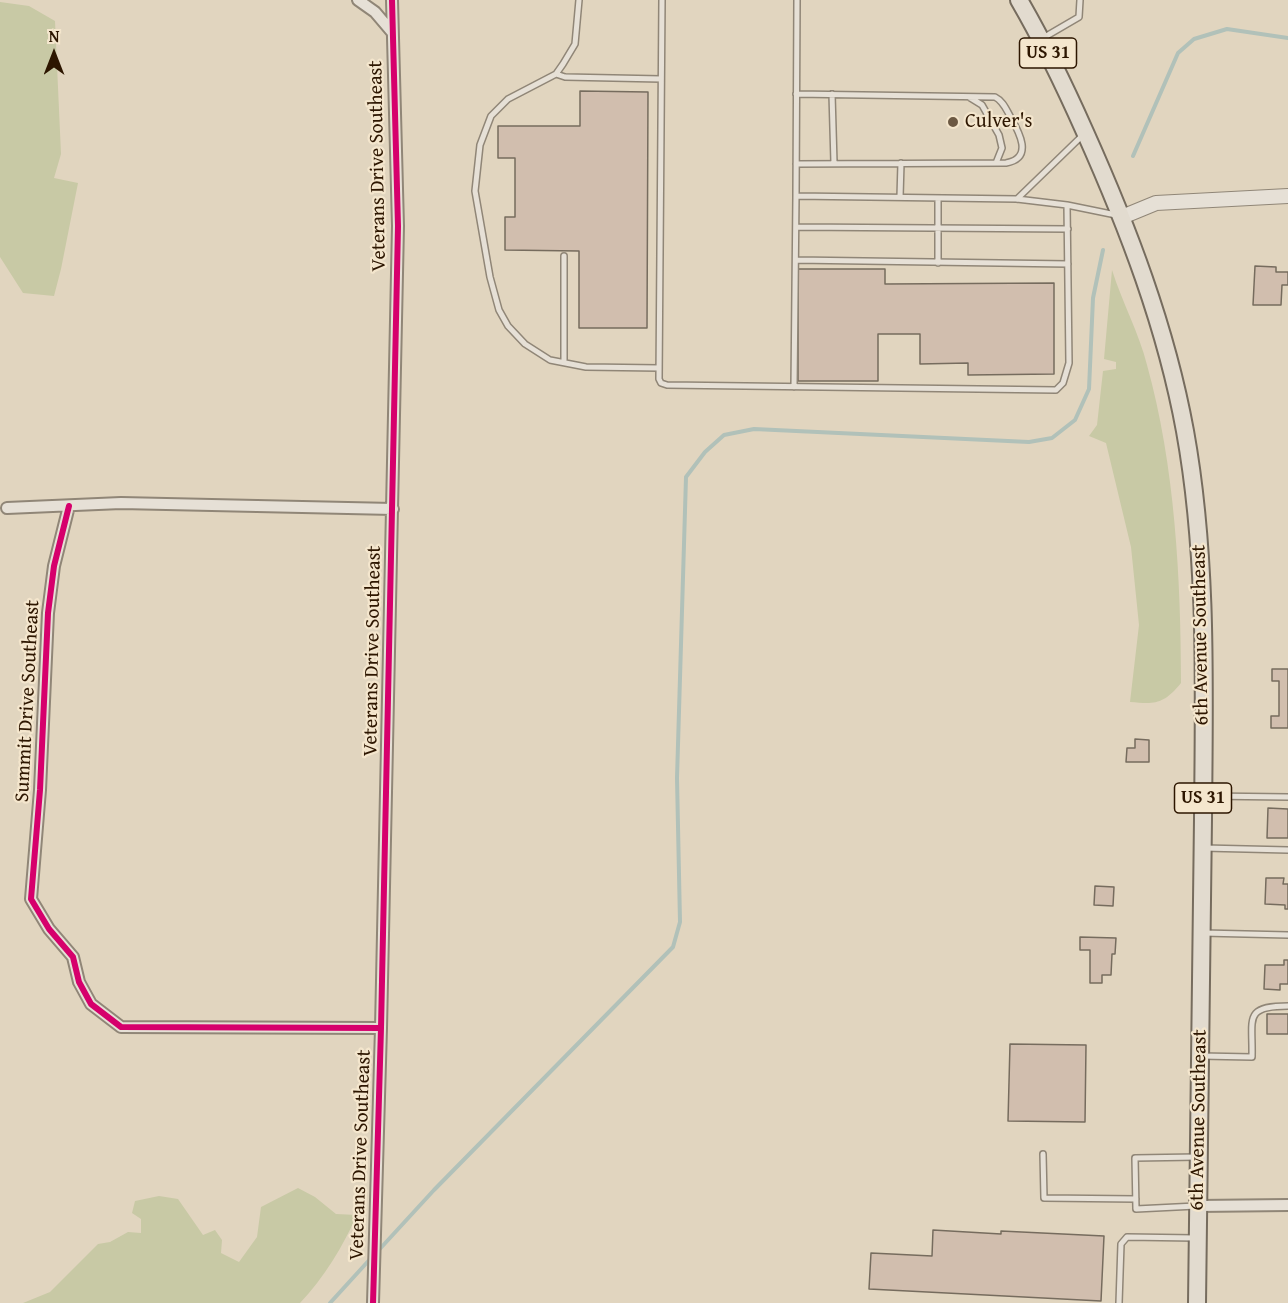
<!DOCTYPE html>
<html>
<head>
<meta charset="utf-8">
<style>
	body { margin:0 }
	#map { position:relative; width:1288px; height:1303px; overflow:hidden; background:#e1d5bf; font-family:"Gentium Book Plus",serif }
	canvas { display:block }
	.north { position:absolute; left:24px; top:24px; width:60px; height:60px; -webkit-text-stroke:4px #f4e6cd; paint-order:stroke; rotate:0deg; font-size:16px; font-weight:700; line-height:24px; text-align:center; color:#2d1600 }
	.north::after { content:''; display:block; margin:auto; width:21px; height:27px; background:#2d1600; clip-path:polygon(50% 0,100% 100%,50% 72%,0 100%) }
</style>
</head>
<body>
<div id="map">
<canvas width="1288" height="1303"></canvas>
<div class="north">N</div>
</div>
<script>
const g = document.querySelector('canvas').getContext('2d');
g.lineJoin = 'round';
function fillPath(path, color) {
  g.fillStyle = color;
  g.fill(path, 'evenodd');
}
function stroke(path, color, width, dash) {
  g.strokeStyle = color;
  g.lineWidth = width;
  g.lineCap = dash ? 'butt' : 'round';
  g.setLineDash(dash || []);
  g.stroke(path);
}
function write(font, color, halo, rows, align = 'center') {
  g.font = font + ' "Gentium Book Plus",serif';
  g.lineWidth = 4.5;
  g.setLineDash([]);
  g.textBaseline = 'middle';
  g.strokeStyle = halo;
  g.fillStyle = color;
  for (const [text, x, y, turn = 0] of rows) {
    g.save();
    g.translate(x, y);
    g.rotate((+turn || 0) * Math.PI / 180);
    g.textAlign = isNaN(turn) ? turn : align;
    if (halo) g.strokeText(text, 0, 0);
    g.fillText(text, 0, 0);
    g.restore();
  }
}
fillPath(new Path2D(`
	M0,2L29,6L55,21L61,154L54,178L78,183L61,269L54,296L23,293L0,257Z
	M1112,270C1122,302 1139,333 1147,365C1175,465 1181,580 1181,683C1163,705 1155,704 1130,702L1139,625L1131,547L1106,443L1089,436L1097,425L1103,371L1116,369V362L1104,359Z
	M298,1188L315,1197L336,1214L357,1215C343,1246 324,1278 300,1303H23L50,1292L98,1244L110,1242L128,1232L141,1233V1219L132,1213L135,1201L159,1196L178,1199L203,1235L215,1230L222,1240L221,1253L239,1262L257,1237L261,1207Z`), '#c8c9a5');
stroke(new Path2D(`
	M1133,156L1178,53L1194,39L1227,29L1288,38
	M377,1252L434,1190L673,947L680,922L677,778L686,477L705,452L724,435L754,429L1029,442L1052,438L1075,420L1089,389L1093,298L1103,250
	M330,1303L372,1257`), '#b1c1b9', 4);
const building = new Path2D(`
	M580,91L648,92L647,328H579V251L505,250V217H515V158H498V126H580Z
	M1255,266L1276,267V272H1288V285H1282L1281,305H1253Z
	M798,269H885V284L1054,283V374L968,375V363L920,364V334H878V381H798Z
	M1272,669H1288V728H1271V716H1279V681H1272Z
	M1135,739L1149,740V762H1126L1127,748H1135Z
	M1268,808L1288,809V838H1267Z
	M1266,878H1284L1283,884H1288V909H1285V905L1265,904Z
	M1095,886L1114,887L1113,906L1094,905Z
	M1080,937L1116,938L1115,954H1112L1111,975H1102V983H1090V950H1080Z
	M1284,960H1288V984H1280V990L1264,989L1265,965H1284Z
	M1267,1014H1288V1034H1267Z
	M1010,1044L1086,1045L1085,1122L1008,1121Z
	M933,1230L1001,1234V1231L1104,1236L1101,1301L869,1289L871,1253L932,1256Z`);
fillPath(building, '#d1beae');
stroke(building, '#766c5e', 1.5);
const service = new Path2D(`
	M579,0L575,44L563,64L556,74L508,99L491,116L480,145L475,191L490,277L499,310L508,326L525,344L550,360L586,367L659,368
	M662,0L659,379L661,383L667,385L1056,390L1063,383L1069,363L1067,205
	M797,0L796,196L1017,199L1067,205L1116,215
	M1043,38L1079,17L1080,0
	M556,74L565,77L661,79
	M832,94L834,163
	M969,97L982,105L999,135L1002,148L996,163
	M796,164L1006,163C1034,158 1019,132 1010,116C1006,109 1003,101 995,97L796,94
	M900,197L901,163
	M938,198V263
	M1017,199L1084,134
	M796,227L1068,229
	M564,256V362
	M796,260L1068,264
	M794,387L796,196
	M1206,796L1288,797
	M1204,848L1288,850
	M1203,933L1288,935
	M1201,1056L1252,1057C1253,1019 1243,1006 1288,1006
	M1043,1154L1044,1198L1136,1199
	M1196,1206L1136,1209L1135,1158L1197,1157
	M1119,1303L1121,1244L1127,1237L1195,1238`);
const minor = new Path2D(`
	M358,0L375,12L392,32
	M69,506L54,566L48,613L40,790L31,899L49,929L73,957L79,982L91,1004L121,1027L381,1028
	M7,508L121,503L393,509
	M1198,1206L1288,1205
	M373,1303L381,1028L398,226L392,0`);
const tertiary = new Path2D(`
	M1122,217L1156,203L1288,196`);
const primary = new Path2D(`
	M1019,0C1044,43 1065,87 1085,132C1128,228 1166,327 1185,431C1208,558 1204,690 1203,819C1201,981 1198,1142 1197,1303`);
stroke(service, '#908677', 8);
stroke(minor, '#908677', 14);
stroke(tertiary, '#908677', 16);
stroke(primary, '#766c5e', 20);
stroke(service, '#e6e0d6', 5);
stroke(minor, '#e6e0d6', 10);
stroke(tertiary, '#e6e0d6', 14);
stroke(primary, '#e2dbcf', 16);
stroke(new Path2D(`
	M69,506L54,566L48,613L40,790L31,899L49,929L73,957L79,982L91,1004L121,1027L381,1028
	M373,1303L381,1028L398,226L392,0`), '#d6006c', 6);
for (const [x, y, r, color] of [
	[953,122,6,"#6c5943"]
]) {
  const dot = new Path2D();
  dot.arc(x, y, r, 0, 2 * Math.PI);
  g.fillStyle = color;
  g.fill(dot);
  stroke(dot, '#f4e6cd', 2);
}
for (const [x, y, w] of [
	[1048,53,57],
	[1203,798,57]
]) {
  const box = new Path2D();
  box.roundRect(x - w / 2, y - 15, w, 30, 4.5);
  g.fillStyle = '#f4e6cd';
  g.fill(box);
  stroke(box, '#2d1600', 1.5);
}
write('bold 18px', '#2d1600', null, [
	["US 31",1048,53],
	["US 31",1203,798]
]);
write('20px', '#2d1600', '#f4e6cd', [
	["Culver's",965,122]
], 'left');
write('20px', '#2d1600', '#f4e6cd', [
	["Veterans Drive Southeast",378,166,-91],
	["6th Avenue Southeast",1201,635,-91],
	["Veterans Drive Southeast",373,651,-89],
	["Summit Drive Southeast",28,701,-87],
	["6th Avenue Southeast",1199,1120,-89],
	["Veterans Drive Southeast",361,1155,-88]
]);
</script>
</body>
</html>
